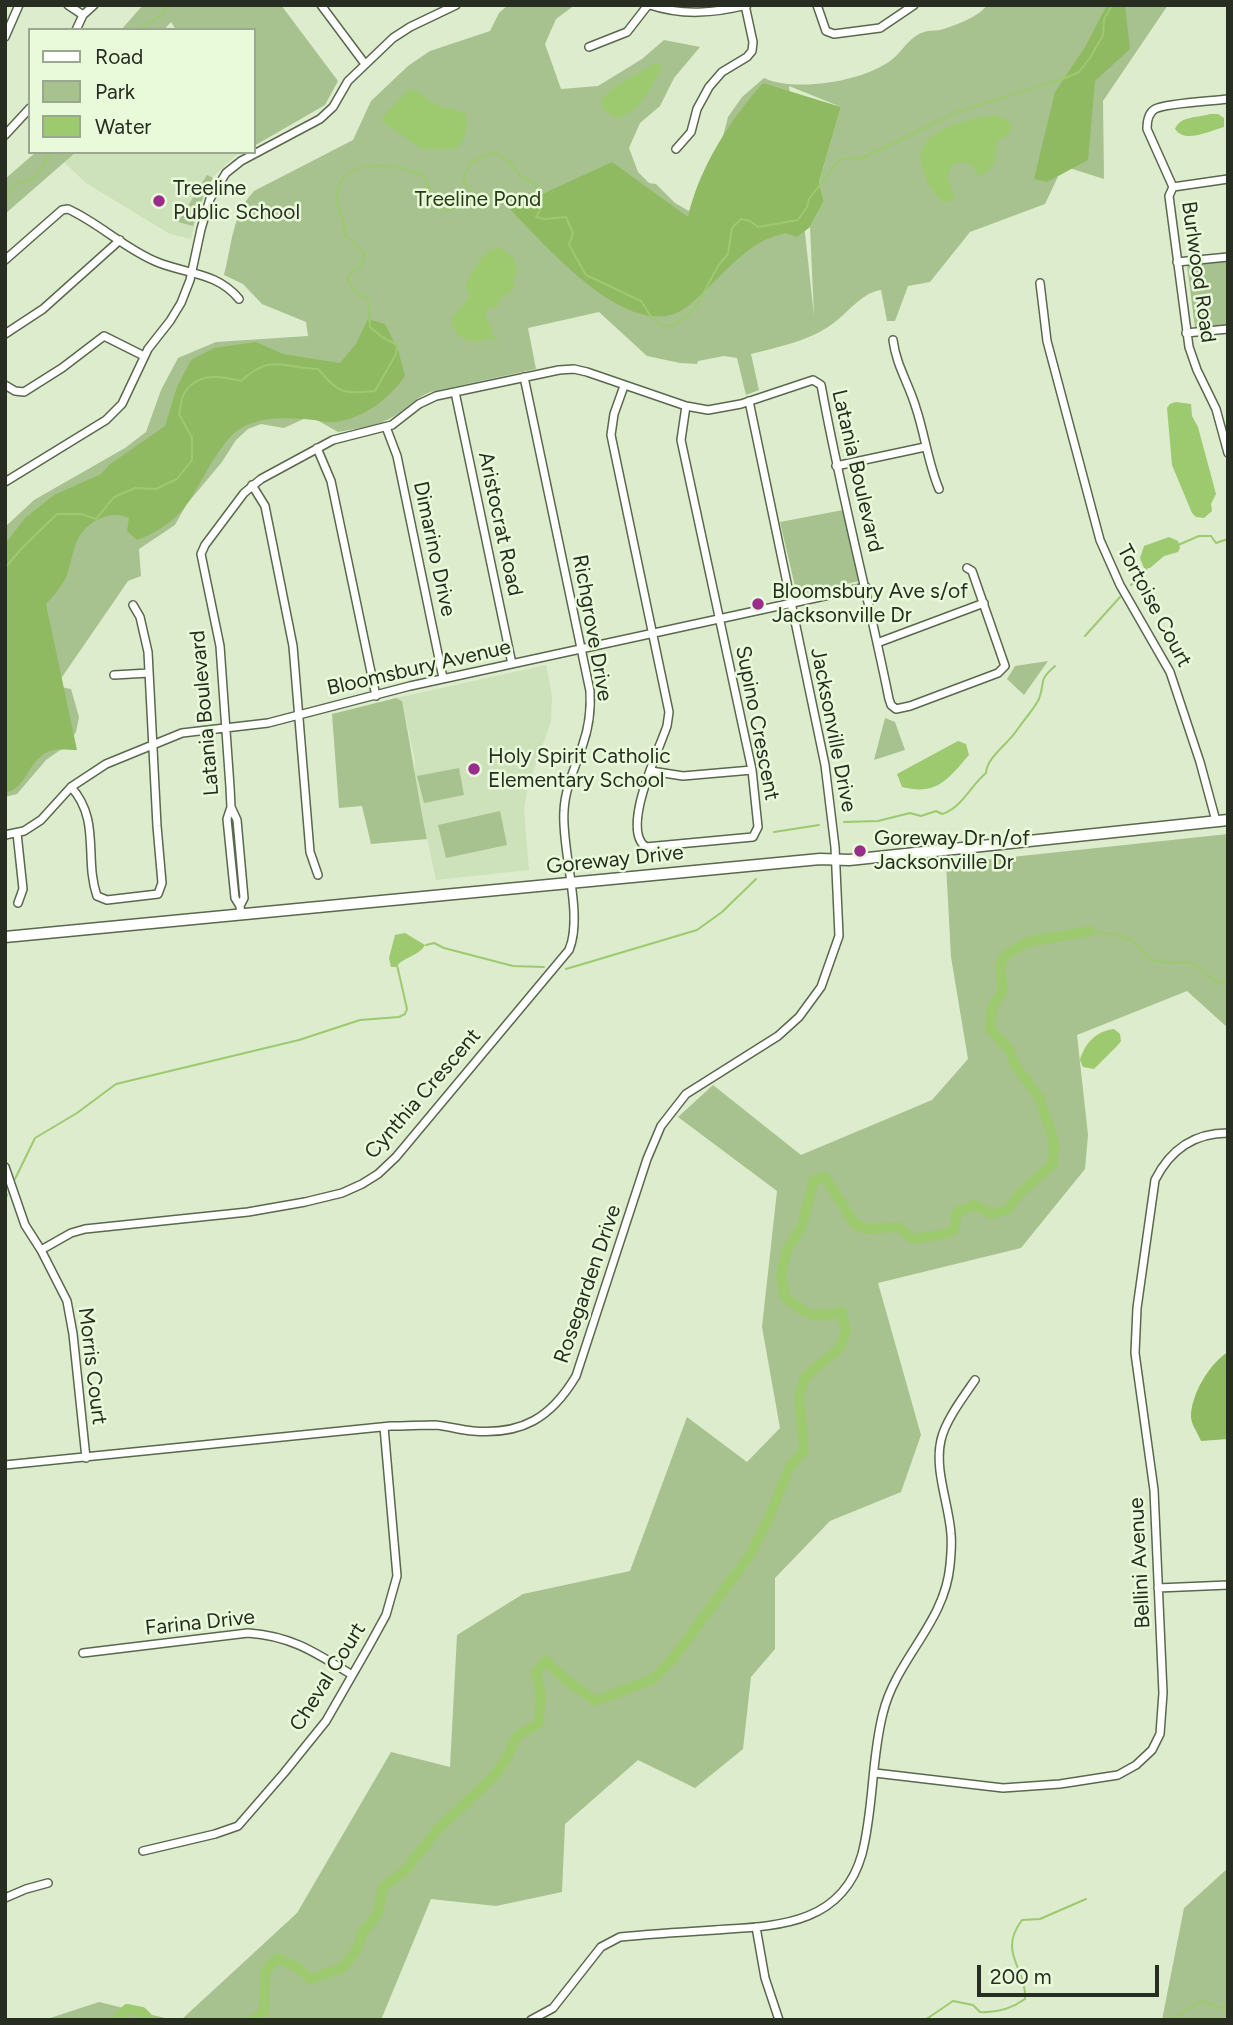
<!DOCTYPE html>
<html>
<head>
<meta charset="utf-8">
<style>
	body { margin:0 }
	#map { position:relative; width:1233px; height:2025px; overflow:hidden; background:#dceccd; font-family:Figtree,sans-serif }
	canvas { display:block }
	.frame { position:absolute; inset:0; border:7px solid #272d21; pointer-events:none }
	.legend { position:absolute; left:28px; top:28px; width:228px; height:126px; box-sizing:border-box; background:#e9fada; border:2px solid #9ba890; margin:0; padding:9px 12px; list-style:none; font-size:21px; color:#272d21 }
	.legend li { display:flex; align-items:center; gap:14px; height:35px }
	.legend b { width:35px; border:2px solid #9ba890 }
	.scale { position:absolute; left:977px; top:1965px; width:182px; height:32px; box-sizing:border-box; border:4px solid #272d21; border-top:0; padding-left:9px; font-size:21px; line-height:24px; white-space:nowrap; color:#272d21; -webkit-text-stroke:5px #e9fada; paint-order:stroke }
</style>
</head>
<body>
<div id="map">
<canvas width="1233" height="2025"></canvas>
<div class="frame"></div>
<ul class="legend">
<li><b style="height:9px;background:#fff"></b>Road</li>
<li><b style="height:19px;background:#a7c28e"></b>Park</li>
<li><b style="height:19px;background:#9dc96f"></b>Water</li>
</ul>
<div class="scale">200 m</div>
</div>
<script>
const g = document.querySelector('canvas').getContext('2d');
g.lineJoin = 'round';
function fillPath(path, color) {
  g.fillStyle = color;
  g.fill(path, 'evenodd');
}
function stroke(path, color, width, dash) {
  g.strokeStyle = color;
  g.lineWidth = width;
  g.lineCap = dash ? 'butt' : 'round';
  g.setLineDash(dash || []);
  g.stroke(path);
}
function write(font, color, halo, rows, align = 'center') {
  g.font = font + ' Figtree,sans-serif';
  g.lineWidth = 5;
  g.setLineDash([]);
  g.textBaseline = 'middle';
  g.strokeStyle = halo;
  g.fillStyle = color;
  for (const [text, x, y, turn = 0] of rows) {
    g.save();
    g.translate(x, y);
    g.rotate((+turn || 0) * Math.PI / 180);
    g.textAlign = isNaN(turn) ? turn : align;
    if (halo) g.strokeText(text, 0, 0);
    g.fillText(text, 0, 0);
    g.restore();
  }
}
fillPath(new Path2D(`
	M76,152H242L235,156L212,178L196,218L191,239L170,234L86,183L64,162Z
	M546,665L552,696L551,721L528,786L524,810L529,870L436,880L414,776L415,761L402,701L396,698Z`), '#cde1bb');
fillPath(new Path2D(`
	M143,5H281L338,81L325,105L254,146V30H176L171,22L164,30H121Z
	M508,5H575L556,19L545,44L561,89L598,86L642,59L664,40L700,47L674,78L660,106L640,123L629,148L638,172L649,183L656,184L675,203L689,211L712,178L728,117L742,97L764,78C795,93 871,81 896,56C905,47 911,36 924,32C929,30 935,31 940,30C954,26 979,17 987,5H1168L1103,101L1104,179L1063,166L1045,204L970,232L930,282L908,286L895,321H887L881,290C860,293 846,316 828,327C805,342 778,347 751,354L759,390L746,395L737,358L724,356L698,361L697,364L680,363L647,356L599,312L528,328L536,369L430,392C413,399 403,413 387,420C372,427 354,429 338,432L310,416L284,428L261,424L248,429L236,440L222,462L186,505L175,525L139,549L141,576L128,581L60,680L61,687L71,689L79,717L76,732L66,746L46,760L17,794L5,797V527L34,500L125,448L146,432L161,390L178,358L216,342L308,336L306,322L262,304L243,284L224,275C232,245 232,214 254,191L353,140L371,101L408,66L430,51L490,31L499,13ZM789,86L841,107L819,182L824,201L810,227L814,316Z
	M36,152H76L5,214V179Z
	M207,175L213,178L204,194L193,226L178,222Z
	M1228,261V325L1195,328L1187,265Z
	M843,510L859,581L797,595L780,522Z
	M1048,661L1024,695L1007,679L1015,666Z
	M396,698L402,701C411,747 417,792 427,839L371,844L362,806L339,808L332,714Z
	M885,718L895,722L905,750L874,760Z
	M459,768L464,795L424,803L417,776Z
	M500,811L507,845L446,858L438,825Z
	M1228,834V1028L1187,991L1077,1035L1088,1135L1085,1169L1021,1248L878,1283L921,1435L901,1492L830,1521L775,1578V1649L751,1677L743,1749L695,1788L638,1760L565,1824L562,1892L496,1906L431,1899L381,2020H181L297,1913L391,1752L450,1767L457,1635L523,1594L630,1571L687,1417L747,1462L780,1428L762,1327L777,1191L678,1117L713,1085L801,1155L932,1100L968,1059L951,957L946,864Z
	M1228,1868V2020H1162L1184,1908Z
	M99,2002L173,2020H44Z`), '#a7c28e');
fillPath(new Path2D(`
	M1107,5H1125L1130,49L1095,81L1088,160L1047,182L1034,179L1055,92L1085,47Z
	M763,83L841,107L819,182L824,201L810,227L797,237L785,233C776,236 764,239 756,245C730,262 712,287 688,306C634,350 544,244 510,209L612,162L688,217C699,168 730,120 763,83Z
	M368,319L385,324L398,350L405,376C389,399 364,418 336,422C329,423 321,421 314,420C291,418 267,416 245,426C220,437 201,486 185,507C173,522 154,534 137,540L127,531L129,518C111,509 87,521 78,539C72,551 71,565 66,577C61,588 54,595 46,604L77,750C70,750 61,749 54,750C27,756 30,787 5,793V544L25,518L54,495L101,474L109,465L165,426L177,387L191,360L214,348L256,342L283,354L340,363L356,344Z
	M1228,1352V1439L1201,1441C1198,1433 1190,1423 1191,1415C1192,1393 1210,1363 1228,1352Z`), '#8fba61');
fillPath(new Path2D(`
	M658,62L662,66C653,85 639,114 617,118L606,112L600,101L614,87Z
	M413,89L433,103L466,114C468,126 466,141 456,149H422L383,122V117L407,91Z
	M1210,114H1218L1224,118V127C1209,131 1185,144 1175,129C1180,116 1197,118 1210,114Z
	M995,115L1008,120L1012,126L1008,135L998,140L994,164L982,176L977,174C972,161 963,159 951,166L947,177L955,198L949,202H944C932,193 928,184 923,170C909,130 967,120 995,115Z
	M499,247L514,258L517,271L513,282L515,285L507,296L504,294C496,303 503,308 488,308L485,315L492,328L491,334L497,338L496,341L489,338C473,347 454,338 451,320L470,296L466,286C473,270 481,252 499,247Z
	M1176,402L1191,404L1192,416L1198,427L1216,494L1211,504L1212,511L1204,518L1196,517L1192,513L1172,465L1167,408L1170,404Z
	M1169,537L1178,541L1180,548L1178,552L1164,556L1150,568H1144L1140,558L1144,546Z
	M958,741L966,744L969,755C948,779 937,796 902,787L897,774Z
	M405,933L425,945C419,956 403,957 396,967H391L389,958L395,935Z
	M1114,1029L1120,1034L1121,1041L1118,1045L1094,1069L1083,1067L1080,1060C1085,1043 1096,1031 1114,1029Z`), '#9dc96f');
stroke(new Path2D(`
	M137,30L161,16L167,5
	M5,198L14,185L36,177L51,152
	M1178,545L1199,536H1211L1216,543L1228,539
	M5,568L22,548L57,514H81L96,519L114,497L135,488L156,489L177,479L192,460V438L179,414C181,407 181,397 185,392C198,372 221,376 241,381C272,353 282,368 318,369C340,394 342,394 375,391L396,354L397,345L382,337L370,327L368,300L354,290L347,278L353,271L361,267L365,254L344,234C347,217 334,207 337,192C345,154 398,166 423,175C436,205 441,228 472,193L463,181L470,163L491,153L500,155L508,161L522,177L535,184L541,199L540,210L536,217L544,219L566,217L573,233L569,245L586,275L641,301L652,318L660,325L671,326L682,320L696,307L718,266L728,254L732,228L741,219L750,221L758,227L798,220L807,207L809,199L840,159L862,158L959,111L1063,79L1079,72L1090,58L1103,35L1104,19L1112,5
	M1131,585L1147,568
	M1085,636L1120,597
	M844,822L878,821L910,813L921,816L936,811L942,814C962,808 971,785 986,773C987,757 1008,744 1017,730C1023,721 1034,709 1039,699C1046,680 1037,682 1055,666
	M774,832L819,825
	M1090,931L1117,935L1133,941L1151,960L1168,963L1191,962L1215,981L1228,984
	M426,945L434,943L444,948L513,966L544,967
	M566,969L697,930L722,912L756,879
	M15,1179L35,1138L77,1113L116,1084L299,1040L360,1020L399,1017L405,1014L407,1009L397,965
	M5,1199L7,1195
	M5,1893L7,1892
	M925,2020L953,2001L973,2005L980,2012C997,2013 1011,2009 1025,1999C1027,1968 997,1953 1022,1920L1040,1919L1086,1899
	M1174,2020L1187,2009L1203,2001L1219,2008L1228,2005`), '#9dc96f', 2);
stroke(new Path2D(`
	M116,2020L127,2009L142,2012L150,2020
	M254,2020L264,2011L265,1972L277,1958L299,1968L310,1979L342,1968L356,1951L363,1932L378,1914L383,1887L405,1871L437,1830L492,1778L507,1758L516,1737L539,1723L541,1695L536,1672L546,1661L566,1680L596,1701L653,1679L672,1660L750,1555L769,1518L789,1468L804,1450L799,1397L805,1377L839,1349L846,1332L842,1312C809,1317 811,1318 785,1297L781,1275L787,1250L802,1226L814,1180L825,1177L854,1223L866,1229L899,1227L913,1239L940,1235L954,1230L957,1212L975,1205L991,1214L1007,1210L1021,1192L1053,1164L1054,1141L1039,1097L1015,1065L1009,1049L990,1029L992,1008L1003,991L1000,967L1004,957L1027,942L1090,931`), '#9dc96f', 10);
const street = new Path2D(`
	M68,5L83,15
	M321,5L365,64
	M650,5C683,16 714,13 747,5
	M817,5L826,31L834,34L880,28L914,5
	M76,30L83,15L94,5
	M5,37L19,5
	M589,47L627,32L648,5
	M5,135L30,108
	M676,149L691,132L697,109L709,87L722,72L747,57L752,51L753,42L745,5
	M1173,187L1169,196L1189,347L1197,370L1216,409L1228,453
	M1173,187L1147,129C1147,121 1148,113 1155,109C1166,103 1213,101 1228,99
	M1173,187L1228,179
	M5,260L62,210L68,209C99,223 125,249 157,262C186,274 217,272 239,299
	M1177,262L1228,257
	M1040,283L1047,341L1100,540L1120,585L1170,672L1200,762L1216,821
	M1186,333L1228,329
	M5,334L43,309L120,240
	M893,340C896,365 909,384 916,408C925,435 928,463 939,489
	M5,385L15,391L24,392L62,368L104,336L144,356
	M624,386L614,414L611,435L669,712L667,726C659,750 620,830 646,847L753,837L758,827L752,770L681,440L686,406
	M455,392L512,664
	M386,427L397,456L443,678
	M317,448L331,481L376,696
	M836,466L925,447
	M5,482L106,420L122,404L148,349L170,321L181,303L190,280L201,229L210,199L226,173L241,161L320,119L333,107L348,81L393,38L410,27L456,5
	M252,485L265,506L293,646L310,852L318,875
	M877,643L984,603
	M114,675L149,673
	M651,771L683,776L752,770
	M71,787C101,820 84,859 97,896L107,900L158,894L162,883L157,826L148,652L140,617L133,605
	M231,807L237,820L244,898L240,906
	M17,833L23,889L18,903
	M5,835L24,831L41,820L71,787L106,764L182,733L268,723L410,686L866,587
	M241,915L240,906L235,898L227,819L231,807L230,787L220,646L201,554L205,545L244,493L261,479L333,440L392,425L419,404L436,396L559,370L574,369L587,372L686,406L708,410L741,404L813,380L821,385L822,390C841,494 868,595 889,699L891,705L896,709L910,706L998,673L1005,666L972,571L967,568
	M5,1167L25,1225L41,1250L67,1301L73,1334L86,1458
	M41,1250L71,1233L85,1229L248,1212L305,1202L342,1193L362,1184L378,1174L396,1157L569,950C584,915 561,850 564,811C565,787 576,766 583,744C589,727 591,709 590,691L524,377
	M5,1465L391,1426C406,1426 420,1425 435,1425C448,1426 460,1430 473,1431C522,1435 551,1418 576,1376L647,1159L661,1126L686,1094L778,1036L799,1017L821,987L839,936L835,847L825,765L749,401
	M1158,1588L1228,1585
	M83,1653L248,1633C292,1636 316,1653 352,1675
	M875,1773L1003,1788L1060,1784L1118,1775L1136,1765L1152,1750L1160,1734L1163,1693L1154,1490L1135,1353L1137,1308L1155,1180C1170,1150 1193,1133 1228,1133
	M143,1851L215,1834L238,1826L284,1773L326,1721L369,1646L386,1615L397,1576L384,1427
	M5,1898L26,1889L48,1883
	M756,1927L765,1978L779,2020
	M531,2020L553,2008L601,1947L620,1937C651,1934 683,1932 715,1930C775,1926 842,1926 862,1854C874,1808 871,1759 883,1713C896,1659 945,1623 950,1565C951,1555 952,1544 951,1534C949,1504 934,1470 941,1440C945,1421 964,1396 975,1380`);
const secondary = new Path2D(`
	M5,937L820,859L849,860L1228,820`);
stroke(street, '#5a684d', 10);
stroke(secondary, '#5a684d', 13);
stroke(street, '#fff', 7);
stroke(secondary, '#fff', 10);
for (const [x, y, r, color] of [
	[159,201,7,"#9a2c8c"],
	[758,604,7,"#9a2c8c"],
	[474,769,7,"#9a2c8c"],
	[860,851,7,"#9a2c8c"]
]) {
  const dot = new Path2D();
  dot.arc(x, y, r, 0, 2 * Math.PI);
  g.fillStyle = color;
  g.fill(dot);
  stroke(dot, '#e9fada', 2.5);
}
write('21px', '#272d21', '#e9fada', [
	["Treeline",173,189],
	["Public School",173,213],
	["Bloomsbury Ave s/of",772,592],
	["Jacksonville Dr",772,616],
	["Holy Spirit Catholic",488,757],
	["Elementary School",488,781],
	["Goreway Dr n/of",874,839],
	["Jacksonville Dr",874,863]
], 'left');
write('21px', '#293b16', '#e9fada', [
	["Treeline Pond",478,200]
]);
write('21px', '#272d21', '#e9fada', [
	["Burlwood Road",1198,272,82],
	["Latania Boulevard",857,471,77],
	["Aristocrat Road",500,524,78],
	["Dimarino Drive",434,549,78],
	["Tortoise Court",1154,606,62],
	["Richgrove Drive",592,628,80],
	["Bloomsbury Avenue",419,668,-13],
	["Latania Boulevard",205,713,-95],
	["Supino Crescent",757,723,79],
	["Jacksonville Drive",833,730,79],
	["Goreway Drive",615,860,-6],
	["Cynthia Crescent",423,1094,-49],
	["Rosegarden Drive",588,1284,-71],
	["Morris Court",92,1366,83],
	["Bellini Avenue",1140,1563,-93],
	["Farina Drive",200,1623,-6],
	["Cheval Court",328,1677,-58]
]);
</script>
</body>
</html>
